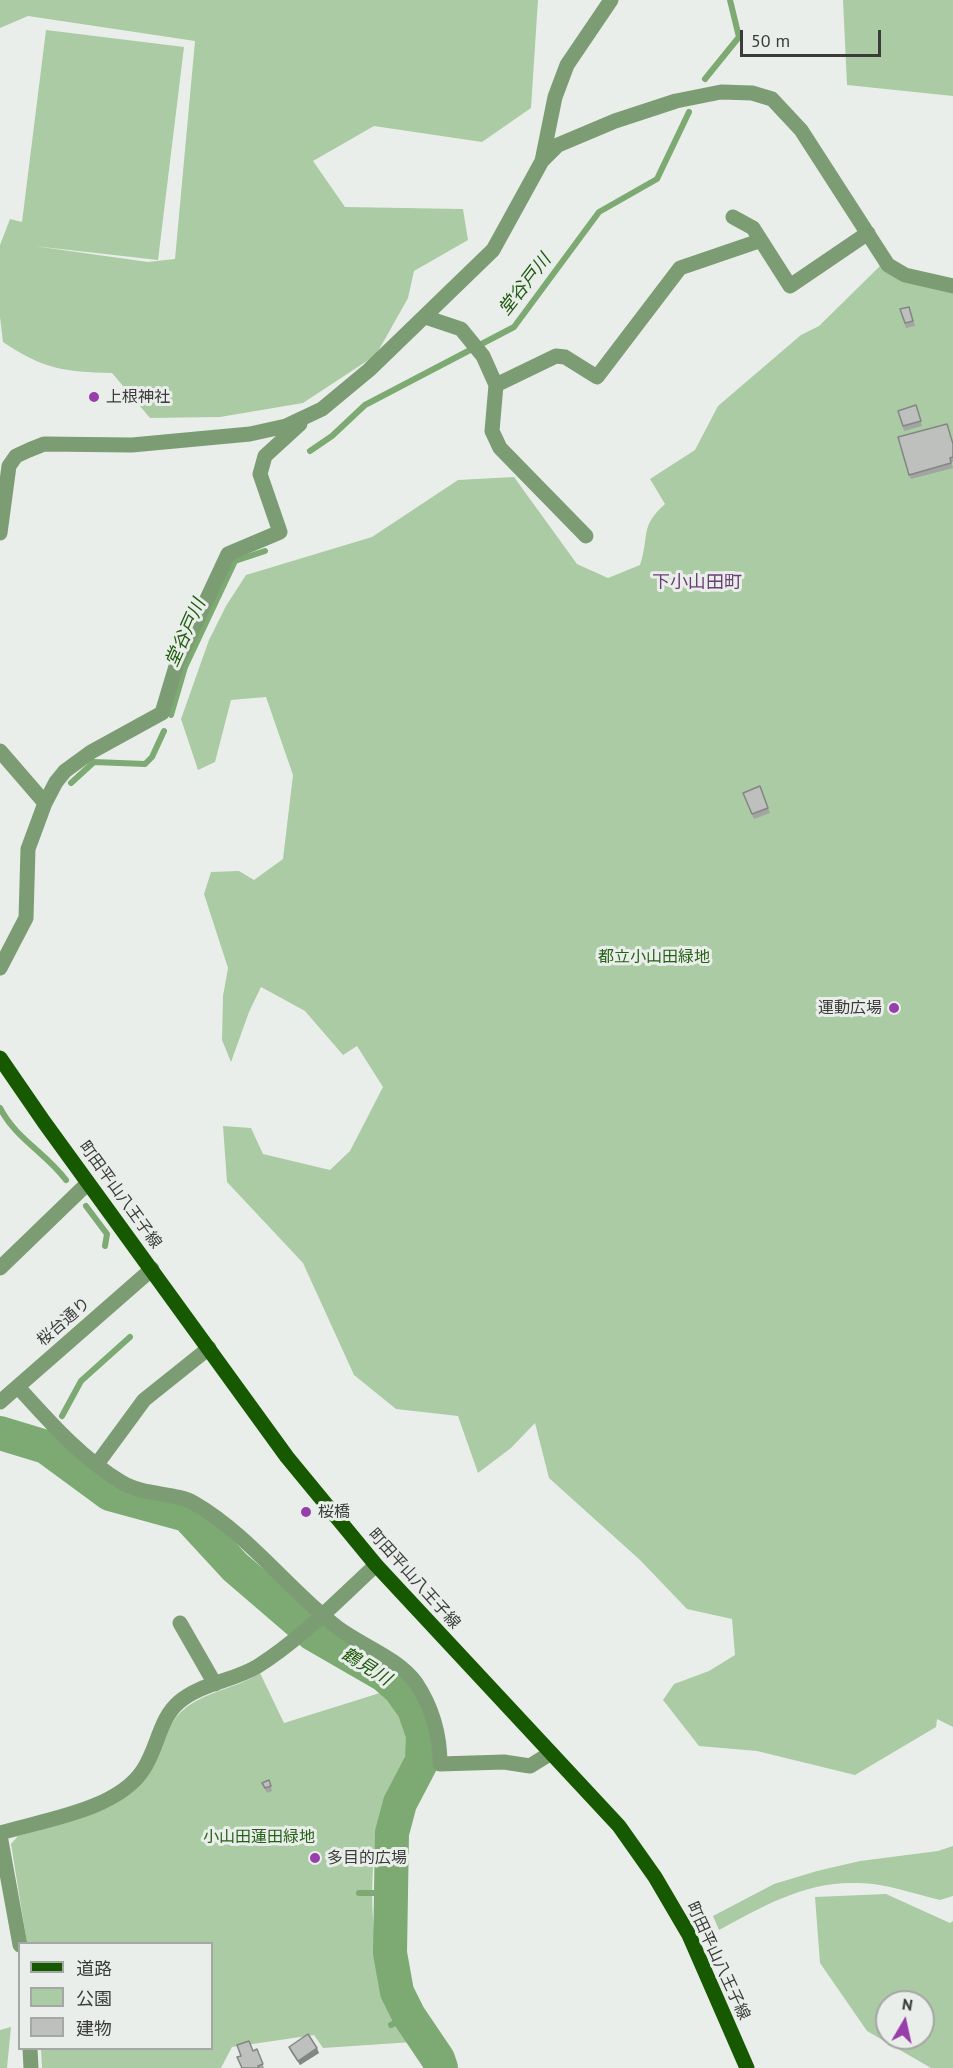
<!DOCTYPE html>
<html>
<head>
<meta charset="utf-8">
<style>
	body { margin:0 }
	#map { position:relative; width:953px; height:2068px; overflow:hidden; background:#eaeeea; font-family:"PT Sans","Noto Sans JP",sans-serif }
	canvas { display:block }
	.legend { position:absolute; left:18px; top:1942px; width:195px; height:108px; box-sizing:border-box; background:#eaeeea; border:2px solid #a4a7a4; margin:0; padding:8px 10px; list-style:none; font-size:18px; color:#3b3c3a }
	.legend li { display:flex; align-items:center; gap:12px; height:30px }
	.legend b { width:30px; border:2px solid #a4a7a4 }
	.north { position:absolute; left:875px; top:1990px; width:60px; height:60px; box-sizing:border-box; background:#eaeeea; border:2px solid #a4a7a4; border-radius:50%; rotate:9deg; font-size:16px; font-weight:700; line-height:24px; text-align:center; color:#3b3c3a }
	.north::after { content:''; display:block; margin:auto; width:21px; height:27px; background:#973eaa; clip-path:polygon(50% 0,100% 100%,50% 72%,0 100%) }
	.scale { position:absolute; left:740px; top:30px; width:141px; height:27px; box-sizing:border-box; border:3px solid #3b3c3a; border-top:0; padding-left:8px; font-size:18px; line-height:21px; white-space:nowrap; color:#3b3c3a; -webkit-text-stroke:4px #eaeeea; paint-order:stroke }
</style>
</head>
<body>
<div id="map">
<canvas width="953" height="2068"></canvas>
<ul class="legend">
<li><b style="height:8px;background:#165900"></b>道路</li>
<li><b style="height:16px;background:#abcba4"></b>公園</li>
<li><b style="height:16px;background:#bdc0bc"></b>建物</li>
</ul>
<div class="north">N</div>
<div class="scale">50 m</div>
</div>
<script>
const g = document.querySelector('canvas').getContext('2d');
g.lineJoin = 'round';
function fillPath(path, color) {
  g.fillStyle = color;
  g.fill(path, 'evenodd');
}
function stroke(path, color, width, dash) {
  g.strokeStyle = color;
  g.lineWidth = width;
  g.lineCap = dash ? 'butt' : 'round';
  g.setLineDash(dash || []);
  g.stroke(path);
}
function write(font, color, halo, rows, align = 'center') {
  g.font = font + ' "PT Sans","Noto Sans JP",sans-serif';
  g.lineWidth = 6;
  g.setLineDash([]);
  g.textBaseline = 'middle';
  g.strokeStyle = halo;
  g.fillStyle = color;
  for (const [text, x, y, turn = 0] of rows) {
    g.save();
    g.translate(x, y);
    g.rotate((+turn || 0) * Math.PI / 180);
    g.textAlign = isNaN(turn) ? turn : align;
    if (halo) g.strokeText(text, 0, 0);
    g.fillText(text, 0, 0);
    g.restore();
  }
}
fillPath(new Path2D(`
	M0,0H538L531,108L482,142L374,126L313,161L345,207L463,209L468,240L414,271L408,298L376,355L303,403L220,417L150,418L112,373C64,372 43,369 3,342L0,317V245L10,219L22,222L46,30L184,47L158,260L34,246L148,262L175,259L195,41L28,16L0,28Z
	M843,0H953V96L847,85Z
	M880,266L901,281L953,293V1727L937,1719L936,1727L855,1775L757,1751L699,1746L663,1700L674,1684L709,1671L735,1655L732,1619L687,1609L640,1560L549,1478L535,1423L511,1448L478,1473L458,1416L396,1409L354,1375L303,1263L227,1182L223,1126L251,1128L263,1154L330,1170L350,1151L383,1087L357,1046L343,1055L305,1011L261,987L249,1012L231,1062L222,1040L223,996L228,968L204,894L211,872L239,871L254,880L283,859L293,775L266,697L231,700L215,762L198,770L181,719L209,640L226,606L246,575L372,537L458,480L514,477L577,564L608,578L640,565C650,536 639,527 665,504L650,479L695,450L718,406L801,335L819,326Z
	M260,1673L284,1723L383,1692C396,1704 407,1722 407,1740C408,1766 389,1789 382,1813C367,1868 370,1940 386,1995C392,2012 403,2027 413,2042L323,2048L314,2035L232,2047L221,2068H42L41,2049L212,2048V1944L27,1943L11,1844L18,1836C66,1822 125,1814 152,1767C163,1750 166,1725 182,1711C204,1691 236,1689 260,1673Z
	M953,1846V1896L940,1900C914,1894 885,1883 858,1883C806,1881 763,1906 719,1930L713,1916L774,1884L817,1871L860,1861L938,1851Z
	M886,1894L950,1923L953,1921V2068H931L867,2031L820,1963L815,1897ZM887,2002H923V2038H887Z
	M11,2027L7,2068H0V2030Z`), '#abcba4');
stroke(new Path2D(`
	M705,79L739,37L730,0
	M310,451L332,436L365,405L514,327L599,212L657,179L689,112
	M171,715L185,667L235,561L265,551
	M71,783L94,762L145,764L152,757L164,731
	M0,1108C16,1139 45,1152 66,1180
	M86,1206L107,1234L105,1246
	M62,1416L81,1381L130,1337
	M46,1447L50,1440
	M359,1893H390
	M391,2025L409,2016`), '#7caa72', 6);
stroke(new Path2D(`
	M0,1433L46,1447L110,1494L187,1515L235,1567L313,1634L384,1675L400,1689L414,1709L423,1735L422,1761L400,1803L392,1833L390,1953L397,1992L409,2016L438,2059L441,2068`), '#7caa72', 34);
stroke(new Path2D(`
	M542,161L555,97L567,65L611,0
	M733,217L753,228L790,286L868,233
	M425,317L461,329L483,356L496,385L492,431L500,448L586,536
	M496,385L556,356L565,357L597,377L680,268L759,241
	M0,533L9,466L16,456L29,450L44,444L132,445L250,434L286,426L322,409L369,370L493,250L542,161L558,145L615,121L676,101L721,92L752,93L772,99L801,130L888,265L905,275L953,286
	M0,751L45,803
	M0,968L26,918L28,849L45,803L56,782L65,771L91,752L162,713L177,663L228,554L280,532L260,474L265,456L300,424
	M0,1268L88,1183
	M18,1387C49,1421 80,1457 121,1482C144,1496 175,1492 194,1503C249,1535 288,1589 338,1628C362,1646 398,1658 416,1683C432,1707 440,1736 440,1764L504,1762L530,1766L551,1753
	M0,1402L152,1269
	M97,1464L144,1400L209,1348
	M180,1623L215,1684
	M0,1833C44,1820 117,1810 143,1770C158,1748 159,1719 179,1702C201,1683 234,1681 258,1666C301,1639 339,1599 376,1565
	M0,1835L20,1945
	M30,2048L31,2068`), '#7c9d74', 15);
stroke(new Path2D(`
	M0,1058L44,1122L287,1457L376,1565L619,1826L655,1877L689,1935L747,2068`), '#165900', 15);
fillPath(new Path2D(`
	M909,307L915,326L906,328L900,309Z
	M916,405L922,426L904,431L898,411Z
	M953,443V462H951L953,468L911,479L909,475Z
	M760,786L770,813L754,819L743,793Z
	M269,1780L272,1791L267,1793L262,1783Z
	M289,2047L319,2053L300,2065L291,2052Z
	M257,2049L264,2068H241V2056Z`), '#a3a5a2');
fillPath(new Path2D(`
	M317,2048L319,2053L300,2065L298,2061Z`), '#848684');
const building = new Path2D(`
	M909,307L913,321L905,323L900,309Z
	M916,405L921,421L903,426L898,411Z
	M947,424L953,444V457L950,458L951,463L909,475L898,437Z
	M760,786L768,808L752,814L743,793Z
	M269,1780L271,1786L265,1788L262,1783Z
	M308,2034L317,2048L298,2061L289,2047Z
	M249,2041L253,2051L257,2049L263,2064L258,2066L259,2068H242L237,2057L241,2056L237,2045Z`);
fillPath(building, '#bdc0bc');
stroke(building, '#848684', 1.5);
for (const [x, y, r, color] of [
	[94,397,6,"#973eaa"],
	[894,1008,6,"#973eaa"],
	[306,1512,6,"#973eaa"],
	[315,1858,6,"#973eaa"]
]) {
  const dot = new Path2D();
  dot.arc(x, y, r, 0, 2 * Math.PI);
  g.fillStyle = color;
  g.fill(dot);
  stroke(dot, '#eaeeea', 2);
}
write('16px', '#3b3c3a', '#eaeeea', [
	["上根神社",106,397],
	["運動広場",882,1008,"right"],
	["桜橋",318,1512],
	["多目的広場",327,1858]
], 'left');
write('16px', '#256116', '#eaeeea', [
	["都立小山田緑地",654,957],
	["小山田蓮田緑地",259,1837]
]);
write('16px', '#3b3c3a', '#eaeeea', [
	["町田平山八王子線",120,1195,54],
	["桜台通り",64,1322,-41],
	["町田平山八王子線",414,1579,48],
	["町田平山八王子線",718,1961,65]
]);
write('italic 18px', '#1e5a0d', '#eaeeea', [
	["堂谷戸川",525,285,-52],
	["堂谷戸川",186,633,-66],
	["鶴見川",366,1667,32]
]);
write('18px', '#6b3f75', '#eaeeea', [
	["下小山田町",697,583]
]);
</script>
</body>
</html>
